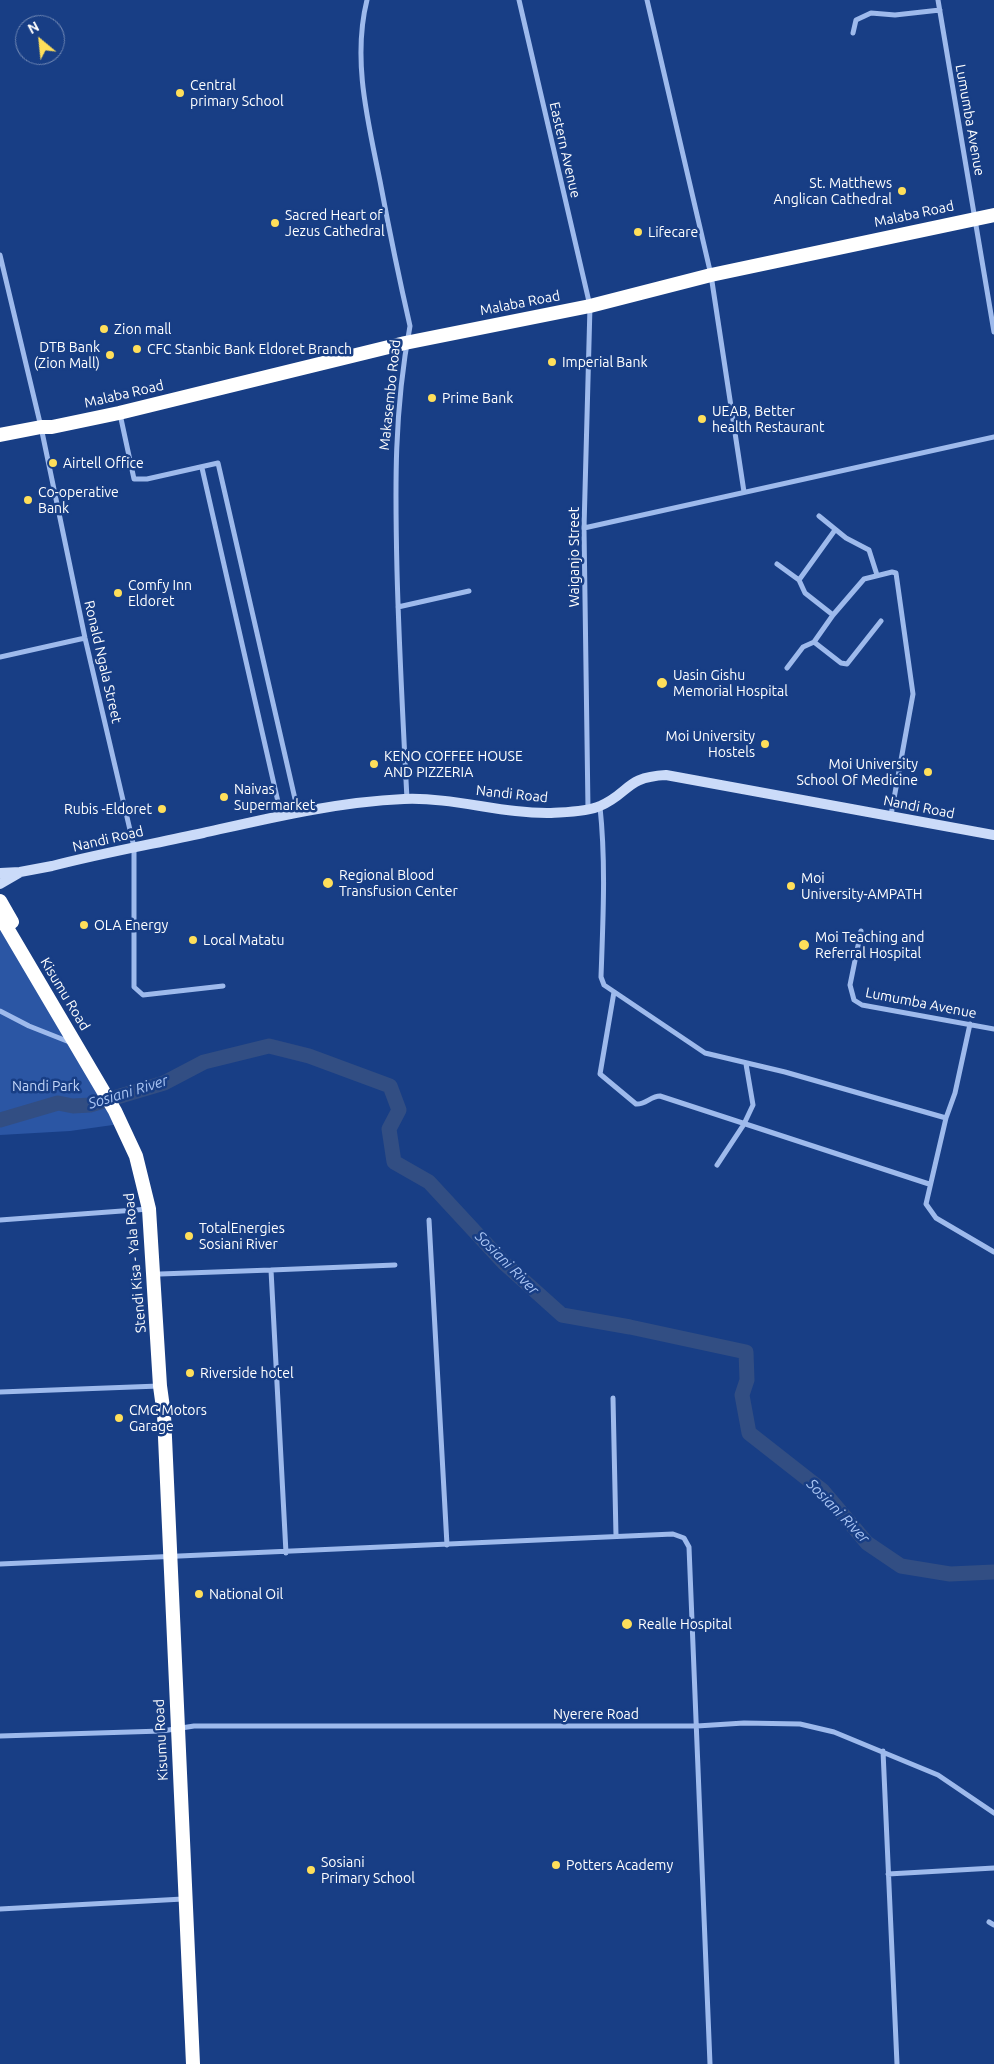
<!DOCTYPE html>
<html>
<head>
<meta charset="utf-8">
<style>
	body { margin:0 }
	#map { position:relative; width:994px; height:2064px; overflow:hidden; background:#183e85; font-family:Ubuntu,sans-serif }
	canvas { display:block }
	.north { position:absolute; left:15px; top:15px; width:50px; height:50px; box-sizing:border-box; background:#183e85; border:1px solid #748bb6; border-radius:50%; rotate:332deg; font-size:14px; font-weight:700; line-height:20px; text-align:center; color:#fff }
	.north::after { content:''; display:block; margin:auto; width:18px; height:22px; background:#ffdf5a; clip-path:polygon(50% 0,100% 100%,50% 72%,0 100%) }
</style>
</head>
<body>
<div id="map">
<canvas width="994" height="2064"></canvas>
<div class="north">N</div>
</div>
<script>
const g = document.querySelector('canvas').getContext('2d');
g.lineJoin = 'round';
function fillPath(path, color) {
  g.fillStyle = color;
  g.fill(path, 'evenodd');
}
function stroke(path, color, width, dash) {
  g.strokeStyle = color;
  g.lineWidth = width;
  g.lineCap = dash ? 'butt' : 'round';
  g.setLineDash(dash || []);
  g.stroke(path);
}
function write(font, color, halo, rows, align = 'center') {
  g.font = font + ' Ubuntu,sans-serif';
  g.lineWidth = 5;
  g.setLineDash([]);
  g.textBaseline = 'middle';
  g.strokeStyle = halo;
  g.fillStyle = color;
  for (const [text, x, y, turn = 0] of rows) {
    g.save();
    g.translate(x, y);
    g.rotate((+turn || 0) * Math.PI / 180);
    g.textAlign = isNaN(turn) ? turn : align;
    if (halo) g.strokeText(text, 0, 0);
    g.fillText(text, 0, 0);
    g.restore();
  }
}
fillPath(new Path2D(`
	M0,917L120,1124L70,1131L0,1135Z`), '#2b56a4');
stroke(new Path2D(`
	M0,1120L58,1103L73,1106L90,1105L164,1083L204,1062L269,1046L309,1056L390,1086L399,1110L389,1129L394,1162L429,1182L504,1263L562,1315L630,1327L746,1352L747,1380L742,1395L749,1433L823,1491L867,1543L901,1566L950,1574L994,1572`), '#324e83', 15);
stroke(new Path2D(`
	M367,0C352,60 368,121 380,181C389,229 399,278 410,326C394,411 395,486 397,571C399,647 403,723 407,799
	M519,0L590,306L584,528L588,809
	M647,0L711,275L744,492
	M938,0L994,332
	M853,33L856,20L871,13L895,15L940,10
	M0,255L41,427L85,638L134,847V987L143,995L223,986
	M120,414L134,479H147L218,463L298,812
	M202,468L281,815
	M819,516L846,538L869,550L877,575
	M584,528L994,437
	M777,564L799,580
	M398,607L469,591
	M833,615L805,593L799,580L835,530
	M814,642L841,663L847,664L881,621
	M0,657L85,638
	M787,668L803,647L814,642L833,615L864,579L892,572L896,573L913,694L891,815
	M600,807C606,863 603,920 601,977L604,985L705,1053L785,1072L946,1118L955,1093L970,1024
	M861,931L850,985L854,1000L862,1005L994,1029
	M614,992L600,1074L636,1104C645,1105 651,1096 660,1096L929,1184
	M0,1011L29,1026L72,1043
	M946,1118L926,1204L936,1218L994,1252
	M717,1165L744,1124L753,1105L746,1064
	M0,1220L149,1209
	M429,1220L447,1545
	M271,1270L395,1265
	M160,1274L271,1270L286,1553
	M0,1392L159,1386
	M613,1398L616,1536
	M0,1564L673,1534L684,1538L689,1547L710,2064
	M0,1736L162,1731L194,1726H697L744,1723L800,1724L834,1732L938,1775L994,1813
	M883,1751L897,2064
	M888,1874L994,1868
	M0,1909L183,1899
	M989,1922L994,1925`), '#9ebaec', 5);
stroke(new Path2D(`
	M0,873L20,872L52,866C102,853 153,844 203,833C270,818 336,802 404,799C454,797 502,814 551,813C565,812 587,812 600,806C630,793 625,777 666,775L994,835
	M0,884L19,873`), '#cbdbf9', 10);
stroke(new Path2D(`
	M0,435L41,427H52L119,413L405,343L590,306L711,275L994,215
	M0,901L12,922
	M0,916L115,1111L136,1156L149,1209L160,1386L164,1415L193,2064`), '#fff', 14);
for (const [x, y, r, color] of [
	[180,93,5,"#ffdf5a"],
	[902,191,5,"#ffdf5a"],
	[275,223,5,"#ffdf5a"],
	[638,232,5,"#ffdf5a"],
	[104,329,5,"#ffdf5a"],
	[137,349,5,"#ffdf5a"],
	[110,355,5,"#ffdf5a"],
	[552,362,5,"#ffdf5a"],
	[432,398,5,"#ffdf5a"],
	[702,419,5,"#ffdf5a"],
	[53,463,5,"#ffdf5a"],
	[28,500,5,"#ffdf5a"],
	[118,593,5,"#ffdf5a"],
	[662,683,6,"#ffdf5a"],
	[765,744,5,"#ffdf5a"],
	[374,764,5,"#ffdf5a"],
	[928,772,5,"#ffdf5a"],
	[224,797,5,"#ffdf5a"],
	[162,809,5,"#ffdf5a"],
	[328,883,6,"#ffdf5a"],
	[791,886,5,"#ffdf5a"],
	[84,925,5,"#ffdf5a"],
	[193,940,5,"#ffdf5a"],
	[804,945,6,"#ffdf5a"],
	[189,1236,5,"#ffdf5a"],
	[190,1373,5,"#ffdf5a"],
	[119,1418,5,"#ffdf5a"],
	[199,1594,5,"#ffdf5a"],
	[627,1624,6,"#ffdf5a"],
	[556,1865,5,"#ffdf5a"],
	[311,1870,5,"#ffdf5a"]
]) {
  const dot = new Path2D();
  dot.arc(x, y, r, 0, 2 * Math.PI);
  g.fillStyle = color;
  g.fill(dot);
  stroke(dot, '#183e85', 2);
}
write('14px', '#fff', '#183e85', [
	["Central",190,85],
	["primary School",190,101],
	["St. Matthews",892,183,"right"],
	["Anglican Cathedral",892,199,"right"],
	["Sacred Heart of",285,215],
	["Jezus Cathedral",285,231],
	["Lifecare",648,232],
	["Zion mall",114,329],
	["DTB Bank",100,347,"right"],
	["(Zion Mall)",100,363,"right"],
	["CFC Stanbic Bank Eldoret Branch",147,349],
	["Imperial Bank",562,362],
	["Prime Bank",442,398],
	["UEAB, Better",712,411],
	["health Restaurant",712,427],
	["Airtell Office",63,463],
	["Co-operative",38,492],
	["Bank",38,508],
	["Comfy Inn",128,585],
	["Eldoret",128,601],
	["Uasin Gishu",673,675],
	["Memorial Hospital",673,691],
	["Moi University",755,736,"right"],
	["Hostels",755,752,"right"],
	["KENO COFFEE HOUSE",384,756],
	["AND PIZZERIA",384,772],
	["Moi University",918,764,"right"],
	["School Of Medicine",918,780,"right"],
	["Naivas",234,789],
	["Supermarket",234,805],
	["Rubis -Eldoret",152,809,"right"],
	["Regional Blood",339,875],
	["Transfusion Center",339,891],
	["Moi",801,878],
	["University-AMPATH",801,894],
	["OLA Energy",94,925],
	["Moi Teaching and",815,937],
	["Referral Hospital",815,953],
	["Local Matatu",203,940],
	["TotalEnergies",199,1228],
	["Sosiani River",199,1244],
	["Riverside hotel",200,1373],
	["CMC Motors",129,1410],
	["Garage",129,1426],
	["National Oil",209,1594],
	["Realle Hospital",638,1624],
	["Sosiani",321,1862],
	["Primary School",321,1878],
	["Potters Academy",566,1865]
], 'left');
write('14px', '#fff', '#183e85', [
	["Lumumba Avenue",970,120,80],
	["Eastern Avenue",565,150,77],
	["Malaba Road",914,214,-12],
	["Malaba Road",520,303,-11],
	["Malaba Road",124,394,-13],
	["Makasembo Road",390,395,-84],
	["Waiganjo Street",574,557,-90],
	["Ronald Ngala Street",103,662,77],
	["Nandi Road",512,794,6],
	["Nandi Road",919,807,11],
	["Nandi Road",108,839,-13],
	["Kisumu Road",65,994,59],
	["Lumumba Avenue",921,1003,11],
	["Stendi Kisa - Yala Road",135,1263,-95],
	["Nyerere Road",596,1714],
	["Kisumu Road",161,1740,-93]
]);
write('14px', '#c4d7f9', '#183e85', [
	["Nandi Park",46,1086]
]);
write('italic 15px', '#aac5f4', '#183e85', [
	["Sosiani River",128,1092,-17],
	["Sosiani River",507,1263,45],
	["Sosiani River",838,1511,46]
]);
</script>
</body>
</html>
